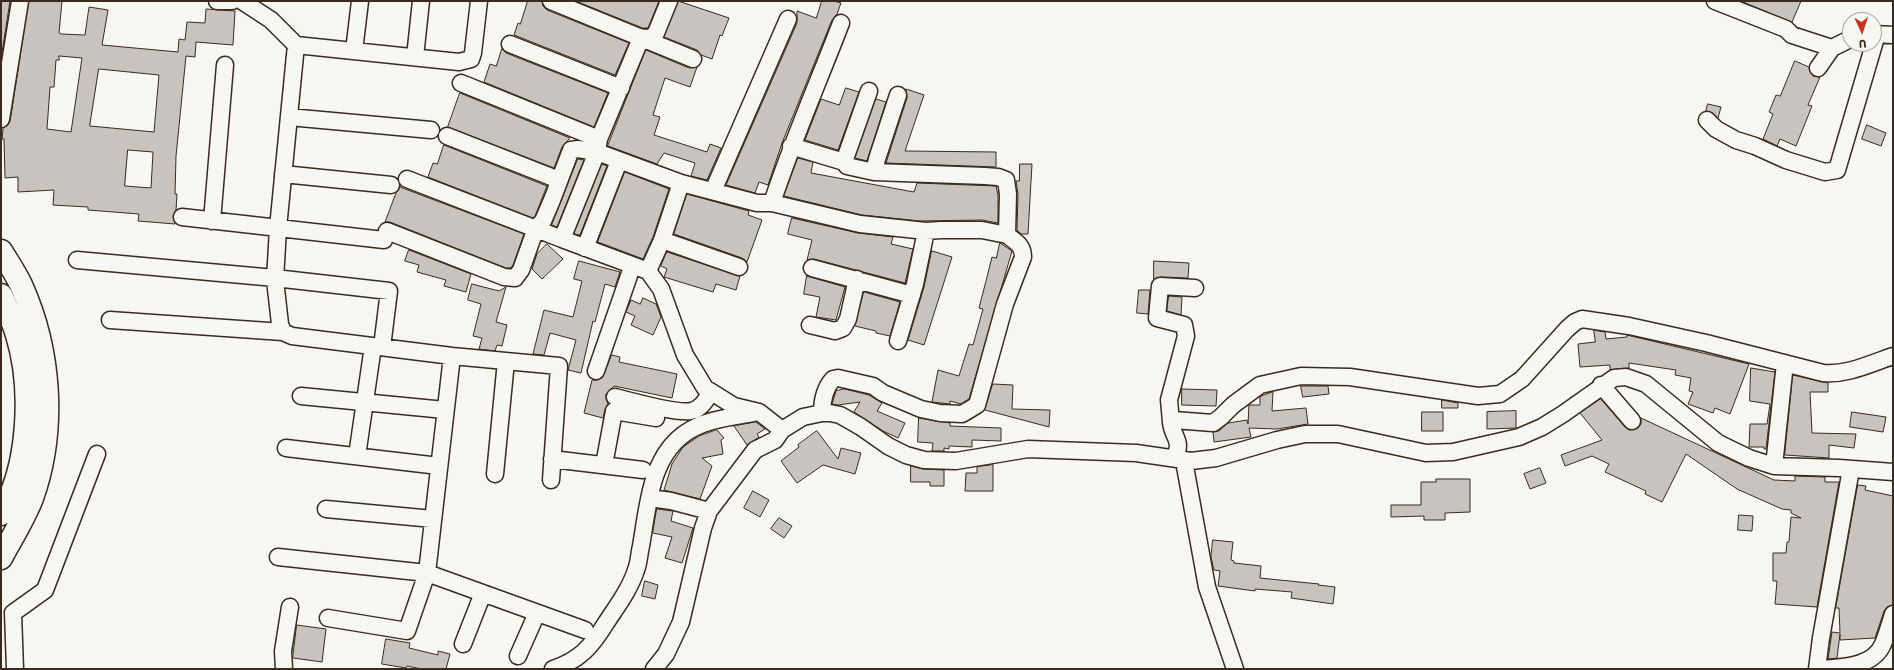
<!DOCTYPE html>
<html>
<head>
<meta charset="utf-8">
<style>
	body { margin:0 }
	#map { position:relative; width:1894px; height:670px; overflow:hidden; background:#f6f6f2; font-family:"Shantell Sans",sans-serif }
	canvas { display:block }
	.frame { position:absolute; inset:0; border:2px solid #3b2a1e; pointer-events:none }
	.north { position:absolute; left:1842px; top:12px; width:40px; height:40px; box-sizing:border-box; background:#f6f6f2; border:1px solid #aba49d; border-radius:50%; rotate:177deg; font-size:11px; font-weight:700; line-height:16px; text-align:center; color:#3b2a1e }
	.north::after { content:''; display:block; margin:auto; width:14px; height:18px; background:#c8321e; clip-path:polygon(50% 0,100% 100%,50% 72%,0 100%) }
</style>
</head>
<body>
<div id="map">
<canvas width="1894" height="670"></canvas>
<div class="frame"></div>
<div class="north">U</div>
</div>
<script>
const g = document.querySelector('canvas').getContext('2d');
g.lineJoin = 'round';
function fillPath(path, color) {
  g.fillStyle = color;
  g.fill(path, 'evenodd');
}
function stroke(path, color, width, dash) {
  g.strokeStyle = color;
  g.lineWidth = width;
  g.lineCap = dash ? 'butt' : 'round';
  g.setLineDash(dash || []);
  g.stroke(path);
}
const building = new Path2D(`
	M1,1H10L1,59Z
	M29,1H62L59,33L61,34L85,35L89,7L108,10L102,45L178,52L179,39L185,40L187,22L205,23L206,9L235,11L233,45L196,42L195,57L186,56L176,156L175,194H177L176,210L173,216L175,224L138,221L139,214L88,210V207L53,205L54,190L18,192V177L5,178L4,139H2L3,128L8,125L10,121ZM59,56L82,58L71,132L47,129L50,87H54L56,60H59ZM99,69L159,75L154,132L90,126ZM128,150L153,152L151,188L125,186Z
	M528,1H542L543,6L547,10L629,43L615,75L514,35L518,23L520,24Z
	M576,1H659L648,28H643Z
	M678,1L729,18L722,36L720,35L712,59L701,55L697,50L664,37Z
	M822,1H834L841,3L837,14L832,20L782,143L768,185L759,182L755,193L726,185L797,23V11L816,18Z
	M1741,1H1801L1792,22Z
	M502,49L506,53L608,93L594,127L484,82L490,64L496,66Z
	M646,50L689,68L697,67L690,87L665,78L653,115L660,117L654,135L707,152L710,144L721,148L707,180L691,176L695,163L664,153L657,164L608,146Z
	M1795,61L1809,67L1813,76L1820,77L1808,105L1812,106L1796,146L1780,139L1777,146L1763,139L1773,114L1769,112L1776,95L1780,96Z
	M846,88L859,92L838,150L805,140L821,99L839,105Z
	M906,89L924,95L905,151L996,152V167L886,163L907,98Z
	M460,93L570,138L562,147L554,168L448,127Z
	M876,99L886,102L867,161L855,158Z
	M1708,104L1721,107L1718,118L1713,113L1706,111Z
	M1867,125L1886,133L1881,146L1862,139Z
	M444,145L547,186L535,216L533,218L428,177L433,163L437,164Z
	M798,158L813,162L811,173L914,192L917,183L996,186L998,195V223L982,220L920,221L862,215L784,196Z
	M578,159L584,160L557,227L552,225Z
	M602,164L607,166L580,235L574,234Z
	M1020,164H1032L1028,234H1021L1017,230L1018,194L1016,181H1019Z
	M625,172L669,189L653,237L643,259L598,242Z
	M400,187L524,234L513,265L511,268H506L390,222H385L396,193Z
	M687,194L749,211L748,215L762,220L747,262L742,258L674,234Z
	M792,218L858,233L893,237L891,244L913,249L905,283L814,259L807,260L812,240L788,234Z
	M1000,243L1012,251L969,399L961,404L950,401V404L932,402L938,370L959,376L969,344L973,345L983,309L979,308L986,281L992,257L996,258Z
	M547,244L563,259L542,279L532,269L537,254Z
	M409,250L471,274L466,292L444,286L446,280L417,272L419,265L405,261Z
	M932,251L952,257L924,345L908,340L924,287Z
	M667,252L740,276L736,290L716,284L713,292L664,277L667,269L661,266Z
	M579,261L620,272L615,287L605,284L595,322L593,321L581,373L568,370L576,340L550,333L544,355L533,354L544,310L573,317L582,281L574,279Z
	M1154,261L1189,263L1188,278L1161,277L1154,279Z
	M807,276L845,287L836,320L816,317L820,297L804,294Z
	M472,284L499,291L506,287L496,322L507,325L502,346L497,345L495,351L479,349L482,338L473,336L481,304L468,300Z
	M1139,290H1150L1148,314L1137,313Z
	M864,292L900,302L890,336L876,333V331L855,326Z
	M1169,296L1182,297L1181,315L1167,311Z
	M643,298L656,304L661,317L653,335L631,325L635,316L626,312L631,300L640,304Z
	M1594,330L1605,332L1606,339L1627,337V335L1749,364L1730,414L1715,408L1713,413L1688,404L1693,392L1689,391L1691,378L1675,375L1676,370L1629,363V368L1610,370V365L1580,367L1578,344L1595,342Z
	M612,355L620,357L619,362L677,374L672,398L614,386L606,394V399L608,404L605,409L603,418L584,413L592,380H597L602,378Z
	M1751,368L1775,372L1766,449H1764V447H1749L1750,424H1767L1770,404L1750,401Z
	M1793,375L1828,383V392H1810L1812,433L1856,434L1854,448L1829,445V458L1785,455Z
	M993,384L1013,385L1012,409L1050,410L1049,427L985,410Z
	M1301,386H1328L1329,394L1303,397Z
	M845,389L869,395L882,403L877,411L905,423L898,438L883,431L854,412L860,402L838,405L832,404L836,391Z
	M1182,389L1217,390L1216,406L1182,405Z
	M1273,392L1272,411L1306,408L1308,424L1277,429L1249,428L1251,437L1214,442L1213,432L1219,431L1228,423L1247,420L1248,424L1249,405H1260V397Z
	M1601,399L1625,427L1629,430L1638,428L1641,424V418L1774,480L1795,481V476L1825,477V482H1839L1817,607L1775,604L1777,581H1773V553H1786L1787,542H1789L1791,517L1801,518L1791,513V510L1782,509L1737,489L1686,454L1662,502L1645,494L1646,491L1605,472L1609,464L1592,456L1565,466L1561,455L1602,440L1580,413Z
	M1442,400L1458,403V408H1442Z
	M1516,411V428L1487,429V412Z
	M1422,412H1443V431H1422Z
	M1852,412L1886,417L1883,432L1850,427Z
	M919,418L950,423V426L1001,428V441L972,440V447L949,446V449L944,448V451H932L933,443L918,442Z
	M756,422L765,429L757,434L759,437L747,445L734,426Z
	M717,430L724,438L721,440L723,454L702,458L712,466L700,499L664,490L672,464L683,447L699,436Z
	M817,431L838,459L841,448L861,453L855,474L823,465L797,483L781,461L799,447L798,445Z
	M993,465V491H965L966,473H977V467Z
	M911,466L924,469L944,470V486H930V482H911Z
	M1540,468L1546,483L1530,489L1524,474Z
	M1436,479H1470V512L1445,513V520H1424V516L1391,517V505H1421V482H1436Z
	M1858,485L1866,486L1865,490L1893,496V605L1887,607L1884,611L1875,638L1840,640V634L1837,658L1828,659L1832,632L1840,633L1839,608H1836Z
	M753,491L769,500L760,517L744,508Z
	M657,509L673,511L671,521L693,528L682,563L665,558L672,537L653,533Z
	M1739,515L1753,516L1752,531L1738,530Z
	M779,518L792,526L784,538L771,529Z
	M1213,540L1233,542L1231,560L1234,561V563L1261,566L1260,578L1319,584L1318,585L1335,587L1333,604L1291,598L1292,592L1255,589V591L1218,586L1220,571L1214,570L1211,557Z
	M645,581L658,585L655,599L642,596Z
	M297,625L326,629L322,662L293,658Z
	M386,639L410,643L409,648L438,655V651L450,654L446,669H421L407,666L406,668L382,664Z`);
fillPath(building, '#c8c3be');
stroke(building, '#3b2a1e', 1);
const street = new Path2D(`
	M217,1H232
	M242,1L271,20L296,45L459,62L471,59L473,53L479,1
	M551,1L693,59
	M669,1L656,33L652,37L641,38L599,139L597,152L562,239L648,271L661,289L685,355L705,388L734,406L759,412L782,430L803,417L822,413H830L840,415L861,427L888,446L906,455L924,460L956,461L1028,449L1136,453L1191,461L1216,458L1277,440L1305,434H1338L1426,453L1453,452L1519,437L1542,427L1563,414L1614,378L1626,377L1646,384L1718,443L1749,458L1774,466L1839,468L1893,472
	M1715,1L1786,29L1792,35L1832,48
	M1874,34L1893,35
	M510,44L621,88
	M296,45L278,228L275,280L280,324L283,332L292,336L452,356L559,366L551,480
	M354,51L360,1
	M415,57L421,1
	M1818,68L1832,48L1850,39
	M461,83L599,139
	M289,117L431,130
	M1,119L20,1
	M1707,120L1716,129L1736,140L1755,146L1786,160L1825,172L1837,170L1877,34
	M447,136L559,180
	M791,146L844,162L847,166L874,172L877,159L898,95
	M844,162L869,91
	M283,174L391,185
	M407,179L562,239
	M713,191L788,19
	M772,203C792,142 818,83 841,23
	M182,217L384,240
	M212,221L225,65
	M387,231L504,277L515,278L521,270L536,228L543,221L552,200L571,150L578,149L597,152L681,183
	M662,240L739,267
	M585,248L619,161
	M77,260L275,278L389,291L382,347
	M812,268L912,295
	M648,271L662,240L681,183L757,203H772L860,224L926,231L941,230H982L1007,235L1008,194L1006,180L998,177L985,176L874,172
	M110,320L283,332
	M810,325L835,331L843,328L848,319L857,279
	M898,341L915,284L926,231
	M596,371L632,267
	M1601,385L1632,421
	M301,396L445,410
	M615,397C630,401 678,414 691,411C701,409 706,400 711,392
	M822,413C822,401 825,388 833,379L838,378L873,386L883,393L921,409L940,413L962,414L977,405L1005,304L1023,257C1023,245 1016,242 1007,235
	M1171,422L1169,400L1186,336L1184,325L1157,318L1160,286L1195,288
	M286,448L439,466
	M357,456L373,346
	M1174,458C1184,441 1172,437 1171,422L1174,420L1213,423L1221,417L1233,405L1260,385L1301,376L1350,377L1478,396L1500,394L1522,379L1567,329L1575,322L1582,319L1629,326L1706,343L1823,373C1848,375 1869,364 1893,356
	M552,459L643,470
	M1184,461L1207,587L1235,669
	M604,465L614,411L656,418
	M1774,466L1785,363
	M495,474L506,361
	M650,498L671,501L709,511
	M326,509L433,519
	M278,557L427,573L585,630
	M328,618L407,631L427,573L452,356
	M463,644L483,593
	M518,656L537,613
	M15,669L13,613L45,590L97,454
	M284,669L283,651L290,607
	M553,669C580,660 591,647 606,623C617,606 630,589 636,570C639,563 639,554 641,546C648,507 650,456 687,432C706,419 732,417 754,413
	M654,669L666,654L681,622L703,528L709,511L755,450L775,440L782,430
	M1817,669L1821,638L1851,469
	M1822,669C1843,667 1873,667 1883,644C1887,634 1890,624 1893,614`);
const highway = new Path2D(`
	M1,251C8,262 16,274 21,285C51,351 56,431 32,498C24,519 11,539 1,558
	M1,295C7,308 13,321 17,335C33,387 30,467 1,514`);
stroke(street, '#3b2a1e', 19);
stroke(highway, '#3b2a1e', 25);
stroke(street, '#f6f6f2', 16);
stroke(highway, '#f6f6f2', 22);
</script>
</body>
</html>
